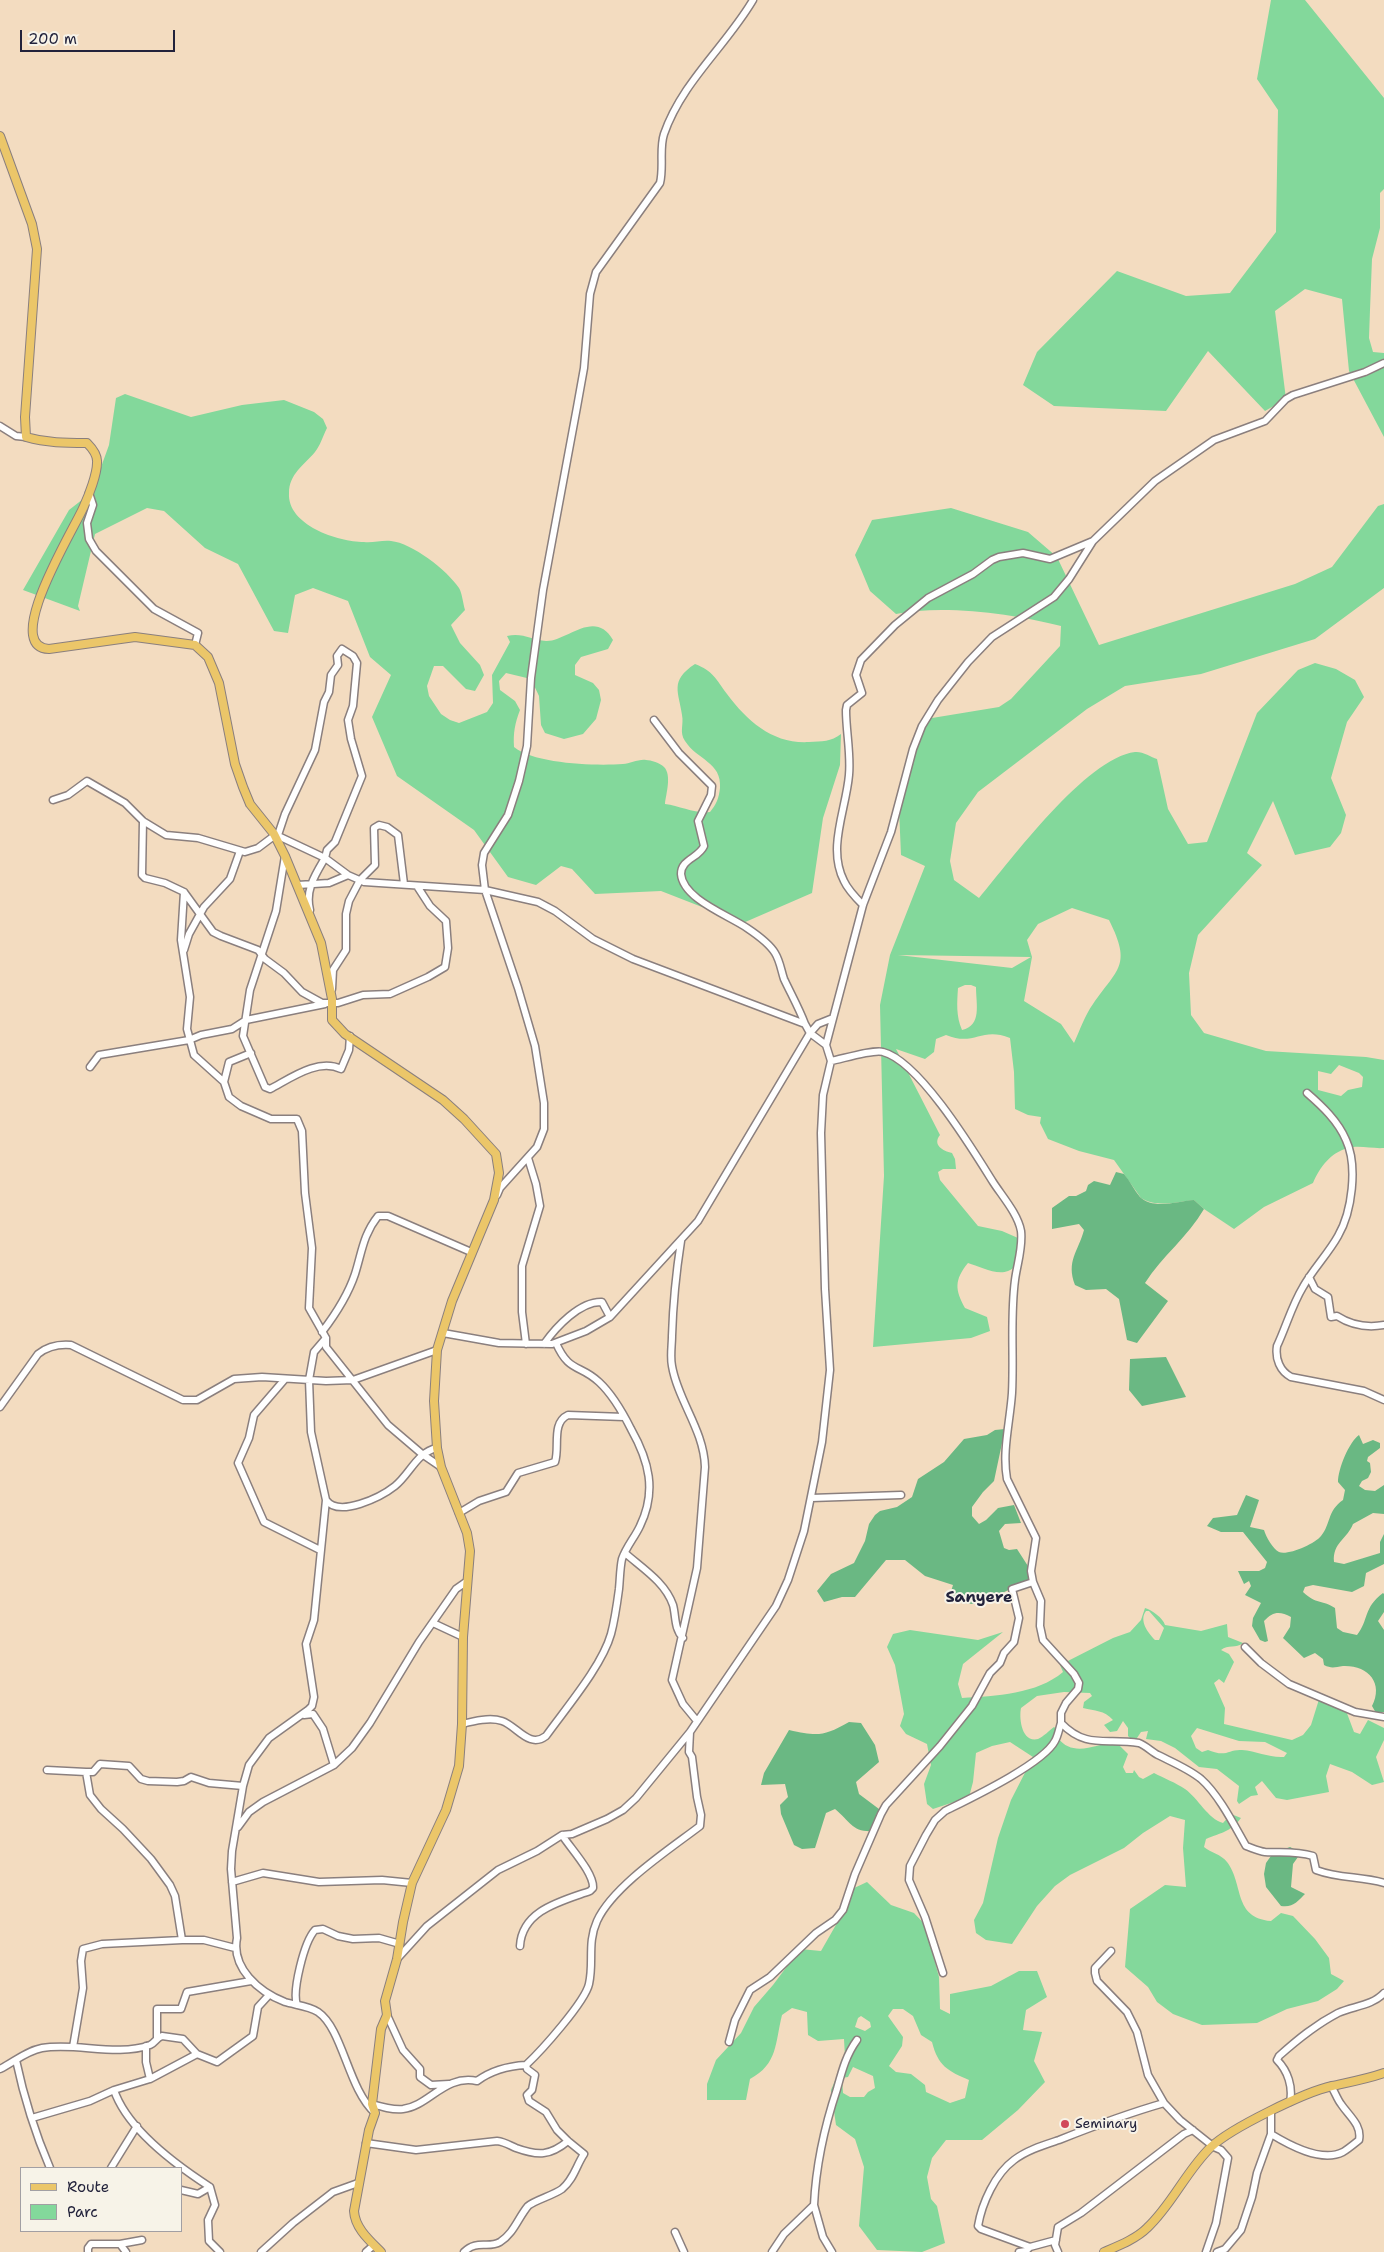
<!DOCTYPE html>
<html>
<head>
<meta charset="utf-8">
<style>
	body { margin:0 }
	#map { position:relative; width:1384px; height:2252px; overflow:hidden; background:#f3dcc0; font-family:"Shantell Sans",sans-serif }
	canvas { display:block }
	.legend { position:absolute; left:20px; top:2167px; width:162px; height:65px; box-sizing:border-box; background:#f7f3e8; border:1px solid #a29fa3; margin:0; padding:6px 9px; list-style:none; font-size:15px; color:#22223b }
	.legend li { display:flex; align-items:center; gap:10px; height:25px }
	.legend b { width:25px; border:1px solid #a29fa3 }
	.scale { position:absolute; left:20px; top:30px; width:155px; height:22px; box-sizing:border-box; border:2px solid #22223b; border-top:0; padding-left:6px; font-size:15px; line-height:18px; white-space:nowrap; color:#22223b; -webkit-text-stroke:4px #f7f3e8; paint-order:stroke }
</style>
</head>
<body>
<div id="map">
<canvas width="1384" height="2252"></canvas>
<ul class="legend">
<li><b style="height:6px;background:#ebc669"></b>Route</li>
<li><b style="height:14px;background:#83d89b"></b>Parc</li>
</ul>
<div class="scale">200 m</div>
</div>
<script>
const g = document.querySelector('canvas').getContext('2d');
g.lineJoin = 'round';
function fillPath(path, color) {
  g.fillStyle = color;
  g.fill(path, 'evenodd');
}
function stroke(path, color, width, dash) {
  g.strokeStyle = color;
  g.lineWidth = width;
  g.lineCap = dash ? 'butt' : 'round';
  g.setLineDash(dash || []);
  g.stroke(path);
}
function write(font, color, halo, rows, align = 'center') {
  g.font = font + ' "Shantell Sans",sans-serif';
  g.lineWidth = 4;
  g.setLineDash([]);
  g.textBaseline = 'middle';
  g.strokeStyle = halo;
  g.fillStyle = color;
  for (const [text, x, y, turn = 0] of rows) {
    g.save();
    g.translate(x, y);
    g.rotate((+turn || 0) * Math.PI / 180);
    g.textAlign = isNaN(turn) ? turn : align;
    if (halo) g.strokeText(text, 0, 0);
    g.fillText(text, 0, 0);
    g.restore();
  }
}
fillPath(new Path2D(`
	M1271,0H1305L1384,98V189L1380,193V228L1372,259L1370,310L1369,338L1373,352L1384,353V437L1349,371L1342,299L1305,289L1275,311L1286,399L1265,411L1208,351L1166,411L1054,406L1023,385L1037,352L1117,271L1186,296L1230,293L1276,232L1278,110L1257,79Z
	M125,394L191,417L242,405L284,400L314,412L323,419L327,428C323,436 320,446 315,452C304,465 289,474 289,493C287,525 338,542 364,542C373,543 382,540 391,541C412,543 447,570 459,588C462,593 463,603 465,610L451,625L460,643L480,665L484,675L475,691L466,689L443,666H434L427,686L429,696L441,714L450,720L459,723L487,712L493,703L492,675L510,642L507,636C522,632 532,640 546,641C566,642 595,608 613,640L608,649L581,657L575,665V675L593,683L599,690L601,700L596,719L583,734L564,739L545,733L541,725L539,696L531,679L506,673L499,681L500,690L515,701L520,710C515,723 513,733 514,747C535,764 595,766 623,764C630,764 638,759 646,760C651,760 660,763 664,767C672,775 666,794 665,804C680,806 696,814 710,812C716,805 719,798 720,788C722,762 697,760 685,741C679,732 684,725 682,715C679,692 669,681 695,664C713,671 716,679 727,694C748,722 773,744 809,742C822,741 831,742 841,734L840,765L823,818L812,893L743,923L661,891L595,894L572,869L561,866L536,885L508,877L474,830L397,776L372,717L391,675L370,657L348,601L313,588L295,595L288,633L274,631L238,564L205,548L164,511L147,508L95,534L78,606L80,611L23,590L69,510L92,492L109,445L116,398Z
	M1384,504V588L1315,639L1201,674L1125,686L1087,709L978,792L956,823L950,861L954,880L979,898C1011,860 1086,758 1135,752C1142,751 1151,757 1157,759L1168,809L1188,844L1207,842L1257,713L1298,670L1315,663L1336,669L1355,680L1364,697L1347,722L1331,778L1346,815L1341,833L1330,847L1295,855L1273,801L1247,853L1262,865L1198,935L1189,973L1191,1015L1204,1033L1266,1051L1366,1057L1384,1060V1148C1373,1149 1359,1145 1348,1148C1330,1153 1320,1167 1313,1183L1264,1207L1234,1229L1204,1209L1194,1200C1176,1202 1158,1208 1141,1198L1114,1160L1079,1151L1048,1139L1040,1123L1041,1117L1028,1115L1015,1109L1014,1072L1010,1038C981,1026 975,1047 946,1035L936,1039L934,1052L925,1059L896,1049L940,1135C932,1145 943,1151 952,1153L955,1159L956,1169H943L938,1172L940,1180L978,1226L1002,1231L1018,1238L1024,1249C1021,1254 1018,1263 1014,1267C1003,1279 981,1267 968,1263C954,1280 955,1290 965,1308L987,1317L990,1331L971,1338L873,1347L884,1176L880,1005L890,955L925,866L901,855L899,809L926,719L999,707L1011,699L1060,646L1061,626C1015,614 943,604 896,614L870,591L855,555L872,520L951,508L1028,532L1057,557L1099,645L1295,584L1332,567L1378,506ZM1072,908L1109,920C1132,966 1118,968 1093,1004C1085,1015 1080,1030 1074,1043L1061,1024L1024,1001L1032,957L1027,940L1038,924ZM898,955L1031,957L1012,968ZM965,985H971L976,987C976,1005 982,1025 962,1030C956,1016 957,1003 958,988ZM1339,1065L1359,1073L1363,1077L1362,1087L1348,1090L1341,1096L1318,1090V1071L1331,1074Z
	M1145,1608C1152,1610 1163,1618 1165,1625L1201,1631L1227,1624L1228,1637L1243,1643C1236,1649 1228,1644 1221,1650L1229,1654L1234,1662L1224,1683L1219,1679L1214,1683L1225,1708L1224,1724L1292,1740L1303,1735L1311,1725L1321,1693L1345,1708L1354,1732L1360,1734L1368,1720L1384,1728V1740L1376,1757L1384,1782L1372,1785L1352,1772L1330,1764L1326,1776L1329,1792L1287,1800L1276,1798L1262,1781L1255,1787L1258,1795L1251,1796L1239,1804L1237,1801L1239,1786L1217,1769L1199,1767L1175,1748L1161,1741L1146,1739L1148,1731L1141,1732L1137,1738L1131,1739L1128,1736V1728L1123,1721L1117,1731L1110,1732L1104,1725L1113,1720C1104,1710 1095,1711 1083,1708L1084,1702L1092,1696L1090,1693L1064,1692L1037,1696L1021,1708C1019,1717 1021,1743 1038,1739C1043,1737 1050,1730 1054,1727L1061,1732L1058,1738C1073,1758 1096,1744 1116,1742L1128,1754L1123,1767L1126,1773H1133L1134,1770L1139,1777L1143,1779L1154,1773C1164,1778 1176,1783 1185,1789C1198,1798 1208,1819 1223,1823L1231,1814L1241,1818C1229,1833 1222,1832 1206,1839L1204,1847C1211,1853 1221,1854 1227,1862C1244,1884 1233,1918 1271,1921L1281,1913L1293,1916L1315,1939L1329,1958L1331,1974L1344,1981L1337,1989L1318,2001L1287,2009L1257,2023L1202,2025L1173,2014L1157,2002L1148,1987L1125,1967L1130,1909L1165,1885L1186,1887L1183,1848L1185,1820L1170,1816L1143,1833L1124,1848L1070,1875L1055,1886L1037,1906L1012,1944L986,1940L976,1933L974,1920L983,1903L998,1838L1011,1800L1033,1757L1010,1742L992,1746L976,1753L973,1782L969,1797L933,1809L927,1804L924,1784L931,1765L927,1744L906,1734L900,1726L904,1714L895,1665L887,1647L893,1634L910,1630L978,1640L1003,1632L963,1664L958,1684L962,1698C996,1696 1037,1694 1063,1672L1060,1665L1113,1638L1130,1632L1141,1620ZM1146,1611H1149L1164,1628L1159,1640H1155C1147,1632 1139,1620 1146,1611ZM1197,1728L1239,1741L1265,1742L1287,1753L1284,1757C1269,1758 1257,1751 1242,1750C1228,1749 1227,1758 1208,1750L1202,1752L1196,1748L1191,1736Z
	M867,1882L891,1905L914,1913L931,1931L932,1951L939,1977L940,2009L950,2014V1994L991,1986L1019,1971H1037L1047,1997L1026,2010L1023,2030L1042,2032L1034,2061L1045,2082L1018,2110L982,2140H946L932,2158L927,2177L931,2199L937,2206L945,2243L922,2252L877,2250L859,2226L864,2167L855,2139L836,2125L831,2090L845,2057L844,2039L818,2041L808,2035L807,2012L792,2008L782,2015C775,2043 778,2064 750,2079L746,2100H707V2084L716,2060L741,2033L754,2007L773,1985L800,1949L821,1951L845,1909L852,1889ZM893,2009H903L913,2016L921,2035L932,2042C938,2066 948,2071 969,2080L965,2098L950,2103L926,2092L925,2085L911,2074L896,2072L889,2066L902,2046L903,2037L888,2016ZM861,2016L870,2022L871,2027L865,2031L855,2027L858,2018ZM853,2067L873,2076L875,2088L868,2092L864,2097H850L843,2093L842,2078L848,2077Z`), '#83d89b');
fillPath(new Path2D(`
	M1116,1172L1124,1174C1130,1181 1134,1190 1140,1197C1153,1210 1179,1201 1194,1200L1204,1209C1188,1237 1162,1256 1145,1283L1168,1301L1137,1343L1127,1340L1119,1299L1106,1289L1086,1290L1075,1285C1066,1261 1078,1252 1084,1230L1079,1224L1052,1229V1208L1069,1196H1076L1086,1191L1088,1185L1094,1181L1110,1185Z
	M1166,1357L1186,1397L1142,1406L1129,1390L1130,1359Z
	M1005,1429L994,1481L983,1492L972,1507V1516L979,1524L986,1520L998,1508L1014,1505L1021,1523L1005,1524L999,1531L1004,1548L1009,1550L1017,1549L1035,1577L988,1600L973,1604L948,1601L953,1585L925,1576L905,1560H886L855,1597H842L824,1602L817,1591L831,1574L854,1563L865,1541L869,1524L875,1515L880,1511L897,1507L912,1497L918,1479L944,1462L964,1439L987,1435L995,1430Z
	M1359,1435L1363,1444L1373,1440L1380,1443V1448L1368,1457L1367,1461L1370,1463L1371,1472L1368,1478L1362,1481L1359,1486L1365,1490L1375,1491L1384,1485V1514L1373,1513L1353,1524C1348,1538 1332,1543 1334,1562L1344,1564L1380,1553V1542L1384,1534V1564L1366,1573L1364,1586L1352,1592L1313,1585L1305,1587L1303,1592C1317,1605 1321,1599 1335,1608L1337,1628L1343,1632L1357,1635C1369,1620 1363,1608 1383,1593L1384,1594V1612L1378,1621L1384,1630V1712L1376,1713L1372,1706C1384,1683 1368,1665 1343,1666C1335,1667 1332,1669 1324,1665L1323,1659L1315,1653L1304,1658L1283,1638L1290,1627L1291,1617C1280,1611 1273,1611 1264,1621L1268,1641L1265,1642L1260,1640L1252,1626L1253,1618L1261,1603L1245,1595L1251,1586L1249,1581L1244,1584L1238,1571H1259L1265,1568L1267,1562L1243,1532H1221L1207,1526L1213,1518L1237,1515L1246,1495L1259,1500L1250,1527L1264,1530C1266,1537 1273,1549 1279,1552C1287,1556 1315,1544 1321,1536C1331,1524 1327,1511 1343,1500L1345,1490L1338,1482C1338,1469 1349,1442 1359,1435Z
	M849,1722L861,1723L875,1745L879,1762L856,1782L859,1794L879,1809L880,1824L875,1831C852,1833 851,1822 835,1809L826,1813L815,1848L802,1849L794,1845L781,1814L780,1805L788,1797L785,1784L761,1785L764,1773L789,1730C817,1736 823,1737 849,1722Z
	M1290,1847L1296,1850L1298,1857L1293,1864L1291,1887L1305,1894C1298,1901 1293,1908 1281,1906L1266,1887L1264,1874L1266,1863L1273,1853Z`), '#6ab883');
const minor = new Path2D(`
	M0,426L16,436L26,437
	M89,493L93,505L87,523L89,539L96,551L154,609L198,633L195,645
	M654,720L679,753L712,786L711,795L698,821L704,846C699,858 681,859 681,874C683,899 728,915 747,928C756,934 769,943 775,953C780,961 781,970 784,979C791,994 799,1008 805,1024
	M53,800L68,795L87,781L125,803L143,821L166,835L198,838L245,852L258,848L274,836
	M143,821L142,875L145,878L165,883L184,892L213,932L221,936L258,950L265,959L284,973L302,992L322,1003H338L363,995L390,994L428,977L445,967L448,948L446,921L430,906L417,886
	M274,834L325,858L348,875L364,882L485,890L538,902L555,911L593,939L633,959L805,1024L810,1033L826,1045
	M278,835L285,814L315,750L324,702L329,692L331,675L338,665L337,656L342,649L353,656L357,663L353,706L348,720L351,739L362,776L335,842L327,850L325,858C315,875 305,890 310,910
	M285,856L276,911L250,990L243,1036L265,1087L270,1089C291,1078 318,1058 341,1069L349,1050L350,1036
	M298,885L329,883L348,875
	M184,892L181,940L190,997L187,1029L194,1055L224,1082L229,1097L241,1106L271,1119H297L302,1131L305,1193L312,1248L309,1308L326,1338V1347L388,1425L422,1454L441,1467
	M863,905C856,898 848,890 844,881C827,848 846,810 849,775C851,754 846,731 846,710L847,705L862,693L856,675L861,660L895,625L928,598L973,574L992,560L999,557L1023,553L1050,559L1093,541
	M184,950L189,934L204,907L230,879L240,851
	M332,989L333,970L346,950V914L349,901L360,880L375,865L374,828L379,825L387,827L398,835L404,884
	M831,1061C842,1059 874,1049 883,1052C919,1061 973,1150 993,1182C1002,1196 1018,1214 1021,1231C1023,1248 1017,1264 1015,1280C1010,1318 1014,1355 1012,1393C1010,1422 1002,1451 1007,1479L1036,1538L1031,1571L1033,1582L1041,1601L1040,1626L1043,1640L1074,1674L1079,1683L1078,1689L1066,1703L1061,1713V1723C1087,1750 1107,1737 1139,1743C1145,1745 1152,1752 1158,1755C1172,1762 1189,1769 1201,1779C1219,1795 1234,1825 1246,1846C1252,1848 1258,1851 1265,1852C1282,1853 1296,1851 1313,1856L1316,1870C1340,1879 1361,1876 1384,1883
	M90,1067L99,1055L189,1040L201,1035L232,1029L246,1020L325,1004
	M224,1082L229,1062L251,1053
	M1307,1093C1322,1106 1338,1121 1346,1140C1358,1166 1352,1212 1338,1236C1328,1254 1313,1269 1303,1287C1292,1305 1286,1327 1277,1346C1275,1359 1280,1371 1291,1377L1364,1391L1384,1400
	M497,1195L500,1188L537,1147L544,1129V1103L535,1046L518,988L485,890L482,865L484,853L508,815L519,781L527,746L531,678L543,590L577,407L584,368L590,294L596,272L660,183C664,167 659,149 664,134C682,82 726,46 753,0
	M681,1241C676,1273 673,1304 672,1336C672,1345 670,1357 672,1366C678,1401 704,1430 705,1467L697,1568L672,1680L683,1704L697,1721
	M1309,1277L1315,1289L1328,1297L1331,1317L1337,1316C1351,1325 1367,1328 1384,1325
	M322,1332C335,1315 348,1295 355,1274C362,1252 363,1235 378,1216H388L471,1252
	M443,1333L499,1343L552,1344L586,1331L610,1317L698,1221L810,1033L818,1024L833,1018
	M326,1338L314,1352L309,1380L311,1432L326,1500L314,1620L306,1644L314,1697L312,1706L308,1710L269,1738L249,1765L243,1786L232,1851L231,1869L237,1938C231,1968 259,1992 285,2002C295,2005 309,2006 318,2012C343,2029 348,2089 375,2113
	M526,1344L522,1312V1266L540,1206L536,1184L528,1158
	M544,1344C556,1327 580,1301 602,1302L610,1317
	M285,1379L254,1415L249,1438L238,1463L264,1522L320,1550
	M0,1407L38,1354C48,1346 59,1344 71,1345L183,1400H197L234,1379L262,1377L326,1381L353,1380L437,1350
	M811,1498L901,1495
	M326,1500C339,1518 381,1497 395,1486C410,1474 417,1452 437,1448
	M459,1513L479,1501L506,1492L518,1473L555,1462C560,1447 551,1423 568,1415L624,1417
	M625,1553C642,1568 665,1582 673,1605C676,1616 674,1629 683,1638
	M433,1623L463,1637
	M1245,1647L1261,1663L1289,1684L1355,1712L1384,1717
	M304,1715L313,1714L323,1729L334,1765
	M462,1724C474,1721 490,1717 502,1721C517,1726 529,1749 546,1736C566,1708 602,1666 611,1634C615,1619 617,1604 619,1589C620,1579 620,1568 622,1559C626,1547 635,1537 640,1526C657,1491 649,1461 631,1429C623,1413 612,1394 599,1382C580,1364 569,1373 556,1343
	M47,1770L86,1772L90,1795L101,1809L123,1829L151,1859L170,1885L175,1896L182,1940H204L235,1948
	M86,1772H93L100,1764L129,1766L141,1779L148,1781L177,1782L184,1781L191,1777L209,1783L243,1786
	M238,1827L249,1812L263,1802L334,1765L352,1748L370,1723L419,1642L456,1589L466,1582
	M232,1882L263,1873L319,1882L382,1880L412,1883
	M520,1946C522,1910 562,1901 590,1891L593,1888C594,1873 571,1849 562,1835
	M1111,1951L1095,1968V1973L1097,1981L1127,2012L1137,2032L1148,2075L1164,2103L1180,2120L1214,2147L1221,2150L1228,2158L1216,2223L1206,2252
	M397,1959L427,1926L498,1870L537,1851L562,1835L572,1834L607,1819L623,1810L636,1798L690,1732L776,1606L788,1580L804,1531L822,1442L830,1370L825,1289L821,1133L823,1095L831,1061L826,1045L863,905L891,832L913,749L922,726L938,700L968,662L992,637L1054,597L1069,579L1093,541L1155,481L1214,440L1265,421L1286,399L1293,395L1365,372L1384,363
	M943,1973L925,1917L909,1880L910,1866L926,1835L935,1820L945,1811C969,1799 1043,1764 1055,1741C1058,1736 1059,1729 1061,1723
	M297,2005C292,1991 304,1942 315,1930L323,1929L338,1936L353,1939L379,1938L400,1944
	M387,2015L403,2050L420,2069V2077L431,2085L449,2084
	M157,2038V2009H181L187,1992L251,1981
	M729,2042L735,2020L750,1990L770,1977L816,1933L835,1920L843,1910L855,1874L881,1814L886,1805L940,1746L972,1706L990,1673L1000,1663L1004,1653L1014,1642L1019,1618L1012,1589L1033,1582
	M146,2046V2062L150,2079
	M73,2047L83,1988L81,1961L83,1949L102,1944L182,1940
	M16,2060C24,2098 35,2133 50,2168
	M526,2065C541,2051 585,2002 589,1984C594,1962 587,1943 597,1921C613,1886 670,1849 700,1826L701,1815L697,1797L692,1757L689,1752L690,1732
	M0,2069C14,2062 26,2051 42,2048C76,2042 116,2057 150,2045C155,2043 156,2038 162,2036L183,2039L197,2054L217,2062L253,2036L258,2007L269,1995
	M114,2090C127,2129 176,2165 210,2187L215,2205L208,2220L209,2241L220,2252
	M1290,2102C1293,2087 1288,2071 1277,2060L1279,2056C1298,2039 1315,2025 1338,2013C1353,2006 1372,2006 1384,1993
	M372,2104C382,2107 392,2110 403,2109C429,2106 445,2074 477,2081C492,2070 507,2066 526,2065L527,2069L535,2075L532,2090L527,2095L529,2101L546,2112L557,2130L568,2141L584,2154C576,2166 574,2179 562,2189C554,2195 533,2201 528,2206C518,2218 514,2233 500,2242C488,2249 477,2239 464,2252
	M32,2118L90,2101L114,2090L150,2079L197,2054
	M1271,2134C1289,2145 1321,2163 1343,2152C1348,2149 1354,2144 1359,2140C1362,2125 1349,2116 1341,2104C1337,2099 1335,2092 1331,2086
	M366,2143L416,2150L497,2141C505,2142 509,2145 516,2148C538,2156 550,2156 568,2141
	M111,2168L137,2126
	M181,2190L198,2194L210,2187
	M814,2205C816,2164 824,2128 837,2089C842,2071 846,2055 857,2040
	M675,2232L684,2252
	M120,2244L142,2240
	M1030,2247L981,2229L978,2226C982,2203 995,2174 1014,2160C1027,2150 1044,2145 1059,2140C1094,2126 1129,2113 1164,2103
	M88,2252V2248L91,2244H120L126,2252
	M261,2252L293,2223L333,2192L358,2183
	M366,2252L374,2245
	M772,2252L784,2234L814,2205L823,2237L832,2252
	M1019,2252L1026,2251L1030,2247L1056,2240
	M1058,2252L1055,2245L1058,2227L1081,2213L1184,2134L1193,2130
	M1217,2252L1225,2249L1241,2230L1252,2197L1257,2173L1271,2134V2112`);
const major = new Path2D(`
	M0,136L32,224L37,249L25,417L26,437C47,443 65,443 87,443C92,448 98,455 97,463C97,474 89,495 84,506C76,526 0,647 49,649L135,637L195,645L208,657L219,683L235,764L243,787L250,804L274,834L285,856L321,943L332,999V1020L345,1034L443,1100L464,1119L496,1154L499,1173L494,1200L452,1301L437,1350L434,1401L437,1448L441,1467L467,1533L470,1551L463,1637L462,1724L459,1766L446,1810L412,1883L403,1922L397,1959L385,2001L387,2015L381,2029L372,2104L375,2113L369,2130L354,2211C355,2228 369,2240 381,2252
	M1104,2252C1118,2246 1136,2239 1147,2228C1172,2205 1186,2171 1211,2147C1231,2128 1305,2092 1332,2086C1350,2082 1367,2079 1384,2073`);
stroke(minor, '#8a7f7e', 9);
stroke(major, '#8a7f7e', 10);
stroke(minor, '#fff', 6);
stroke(major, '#ebc669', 8);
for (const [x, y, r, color] of [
	[1065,2124,5,"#d1495b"]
]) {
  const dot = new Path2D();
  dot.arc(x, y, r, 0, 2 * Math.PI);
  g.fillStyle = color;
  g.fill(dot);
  stroke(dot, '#f7f3e8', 2);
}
write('14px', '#22223b', '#f7f3e8', [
	["Seminary",1075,2124]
], 'left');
write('bold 16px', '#22223b', '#f7f3e8', [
	["Sanyere",979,1598]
]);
</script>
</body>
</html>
